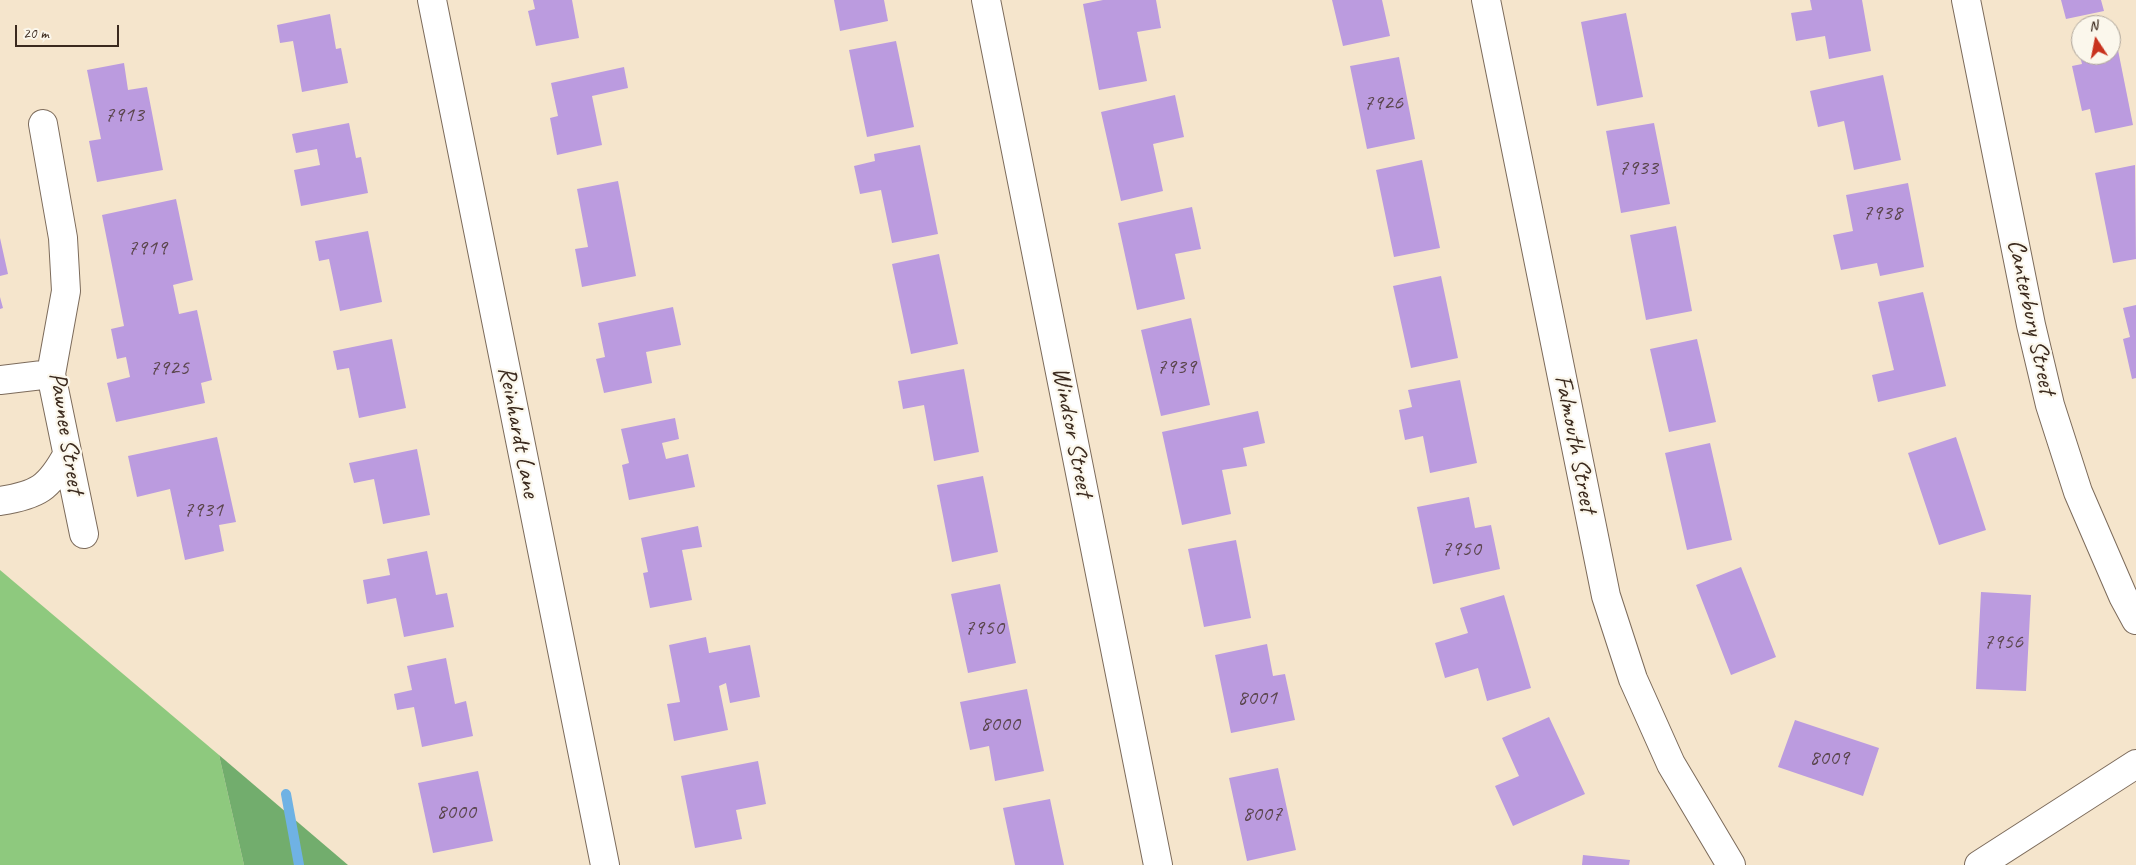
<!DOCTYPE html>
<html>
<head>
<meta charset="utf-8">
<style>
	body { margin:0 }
	#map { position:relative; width:2136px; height:865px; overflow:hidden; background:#f5e5cc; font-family:Caveat,sans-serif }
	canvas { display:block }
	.north { position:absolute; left:2071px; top:15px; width:50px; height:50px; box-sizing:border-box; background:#fbf7ec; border:1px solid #aea59a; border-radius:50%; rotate:349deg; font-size:14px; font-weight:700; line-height:20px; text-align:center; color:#3b2a1e }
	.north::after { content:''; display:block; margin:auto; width:18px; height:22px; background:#c8321e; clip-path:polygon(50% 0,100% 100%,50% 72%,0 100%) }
	.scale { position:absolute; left:15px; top:25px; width:104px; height:22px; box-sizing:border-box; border:2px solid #3b2a1e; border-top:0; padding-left:6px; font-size:15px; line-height:18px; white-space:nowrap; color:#3b2a1e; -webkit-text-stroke:4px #fbf7ec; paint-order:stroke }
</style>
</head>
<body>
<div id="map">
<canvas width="2136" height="865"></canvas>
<div class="north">N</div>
<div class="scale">20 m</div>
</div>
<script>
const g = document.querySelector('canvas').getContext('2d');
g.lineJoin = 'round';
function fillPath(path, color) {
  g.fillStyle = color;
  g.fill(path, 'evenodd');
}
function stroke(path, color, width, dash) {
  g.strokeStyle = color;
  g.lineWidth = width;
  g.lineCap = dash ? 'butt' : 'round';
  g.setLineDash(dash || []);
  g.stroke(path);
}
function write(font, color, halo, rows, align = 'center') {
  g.font = font + ' Caveat,sans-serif';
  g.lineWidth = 4.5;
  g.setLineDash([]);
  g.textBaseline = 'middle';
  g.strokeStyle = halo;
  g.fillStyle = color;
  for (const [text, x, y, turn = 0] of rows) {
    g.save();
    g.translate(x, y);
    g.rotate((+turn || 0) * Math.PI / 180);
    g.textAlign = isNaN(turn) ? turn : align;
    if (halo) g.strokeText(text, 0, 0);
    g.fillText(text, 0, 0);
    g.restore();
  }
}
fillPath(new Path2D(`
	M0,570L219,755L244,865H0Z`), '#8ec97e');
fillPath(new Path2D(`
	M219,755L348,865H244Z`), '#72ad6d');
stroke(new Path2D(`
	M286,794L299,865`), '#6fb2e4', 10);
fillPath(new Path2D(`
	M533,0H572L579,38L536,46L528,11L535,9Z
	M834,0H884L888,21L840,31Z
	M1103,0H1156L1161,28L1137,32L1147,81L1099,90L1083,4Z
	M1332,0H1382L1390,36L1343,46Z
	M1810,0H1862L1871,51L1829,59L1825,36L1796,41L1791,13L1812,10Z
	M2061,0H2101L2104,11L2066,19Z
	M1626,13L1643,97L1597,106L1581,22Z
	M330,14L336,49L341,48L348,83L302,92L293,41L280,43L277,25Z
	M2116,40L2133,125L2095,133L2090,109L2082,111L2072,66L2082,64L2078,48L2081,47V55H2111V41Z
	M896,41L914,127L867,137L849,50Z
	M1399,57L1415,139L1367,149L1350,66Z
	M124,63L128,90L147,87L163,170L97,182L89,141L101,139L87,70Z
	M624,67L628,88L592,96L602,145L557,155L550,118L558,116L551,83Z
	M1883,75L1901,160L1854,170L1844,121L1818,127L1810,91Z
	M1175,95L1184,137L1153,144L1163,191L1121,201L1101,112Z
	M349,123L356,158L361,157L368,193L301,206L294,170L320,165L317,149L296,153L292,134Z
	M1654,123L1670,204L1621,213L1606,131Z
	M920,145L938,234L892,243L881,190L860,194L854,166L875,161L874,154Z
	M1422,160L1440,248L1394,257L1376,170Z
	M2135,165L2136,259L2113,263L2095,173Z
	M618,181L636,276L582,287L575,249L588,247L577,189Z
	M1908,183L1924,267L1880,276L1877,263L1841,270L1833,235L1853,231L1846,195Z
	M176,199L193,280L173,285L179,314L197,310L212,380L201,383L205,403L116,422L107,383L130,377L126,357L117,359L111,329L124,326L102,215Z
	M1192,207L1201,249L1175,254L1185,299L1137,310L1118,223Z
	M1676,226L1692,311L1646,320L1630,235Z
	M368,231L382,302L340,311L329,259L319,261L315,241Z
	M0,238L8,274L0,276Z
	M939,254L958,344L911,354L892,264Z
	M1441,276L1458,358L1411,368L1393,286Z
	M1923,292L1946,386L1878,402L1872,375L1894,370L1878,302Z
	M0,297L3,308L0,309Z
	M2136,305V378L2132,379L2123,339L2130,337L2123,308Z
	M673,307L681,345L646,352L652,383L604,393L596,359L605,357L598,323Z
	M1191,318L1210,405L1161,416L1141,330Z
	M392,339L406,408L359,418L349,368L337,370L333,351Z
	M1697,339L1716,422L1669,432L1650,349Z
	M964,369L979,452L934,461L924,405L903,409L898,381Z
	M1460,380L1477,463L1430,473L1423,436L1405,440L1399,410L1412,407L1408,390Z
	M1258,411L1265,443L1243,448L1247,466L1222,470L1231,514L1182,525L1162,432Z
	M675,418L679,439L662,443L666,459L688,454L695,487L629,500L622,465L629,463L621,429Z
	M217,437L236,522L219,525L224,551L185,560L170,489L137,497L128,456Z
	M1956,437L1986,530L1939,545L1908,453Z
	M1710,443L1732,540L1687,550L1665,453Z
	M417,449L430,515L383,524L374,479L354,483L349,463Z
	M983,476L998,552L952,562L937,485Z
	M1469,497L1475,528L1491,525L1500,569L1433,584L1417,507Z
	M698,526L702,547L682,550L692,600L650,608L643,573L648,572L641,538Z
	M1236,540L1251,618L1204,627L1188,549Z
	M427,551L436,595L447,593L454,627L404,637L396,598L367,604L363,580L390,575L387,559Z
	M1741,567L1776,657L1731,675L1696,585Z
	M1000,584L1016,663L968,673L951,594Z
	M1981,592L2031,595L2026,691L1976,689Z
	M1504,595L1531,688L1487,701L1478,668L1445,678L1435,643L1468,633L1460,608Z
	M706,637L709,653L750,645L760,697L730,703L726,683L719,686L728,730L674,741L667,704L680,702L669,645Z
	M1267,644L1273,676L1285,674L1295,720L1231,733L1215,655Z
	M446,658L455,704L466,701L473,736L422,747L414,707L397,710L394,694L412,690L407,666Z
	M1027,689L1044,771L995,781L989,746L970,750L960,702Z
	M1549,717L1585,794L1513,826L1495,786L1519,776L1502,738Z
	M1795,720L1879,748L1863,796L1778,767Z
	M758,761L766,804L736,810L742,839L695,848L681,776Z
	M1278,768L1296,850L1247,861L1229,778Z
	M478,771L493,841L433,853L418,783Z
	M1050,799L1064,865H1015L1003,808Z
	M1583,855L1630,860L1629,865H1582Z`), '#bb9bdf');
const minor = new Path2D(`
	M432,0L605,865
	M986,0L1158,865
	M1486,0L1606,596L1633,679L1671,764L1731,865
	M1966,0L2031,325L2050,405L2078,492L2123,596L2136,620
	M43,124L63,238L66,291L51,374L84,534
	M0,380L51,374
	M0,501C38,495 49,488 67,455`);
const tertiary = new Path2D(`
	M1979,865L2136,764`);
stroke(minor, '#7c6b5b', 30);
stroke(tertiary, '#7c6b5b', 30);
stroke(minor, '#fff', 28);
stroke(tertiary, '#fff', 28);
write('22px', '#5b464e', null, [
	["7926",1383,103],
	["7913",124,115],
	["7933",1638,168],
	["7938",1882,213],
	["7919",147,248],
	["7939",1176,367],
	["7925",169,368],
	["7931",203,510],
	["7950",1461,549],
	["7950",984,628],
	["7956",2003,642],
	["8001",1257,698],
	["8000",1000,724],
	["8009",1829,758],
	["8000",456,812],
	["8007",1262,814]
]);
write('25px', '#3b2a1e', '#fbf7ec', [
	["Canterbury Street",2031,317,78],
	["Reinhardt Lane",518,432,79],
	["Windsor Street",1072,432,79],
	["Pawnee Street",66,433,81],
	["Falmouth Street",1575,444,79]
]);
</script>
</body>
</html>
